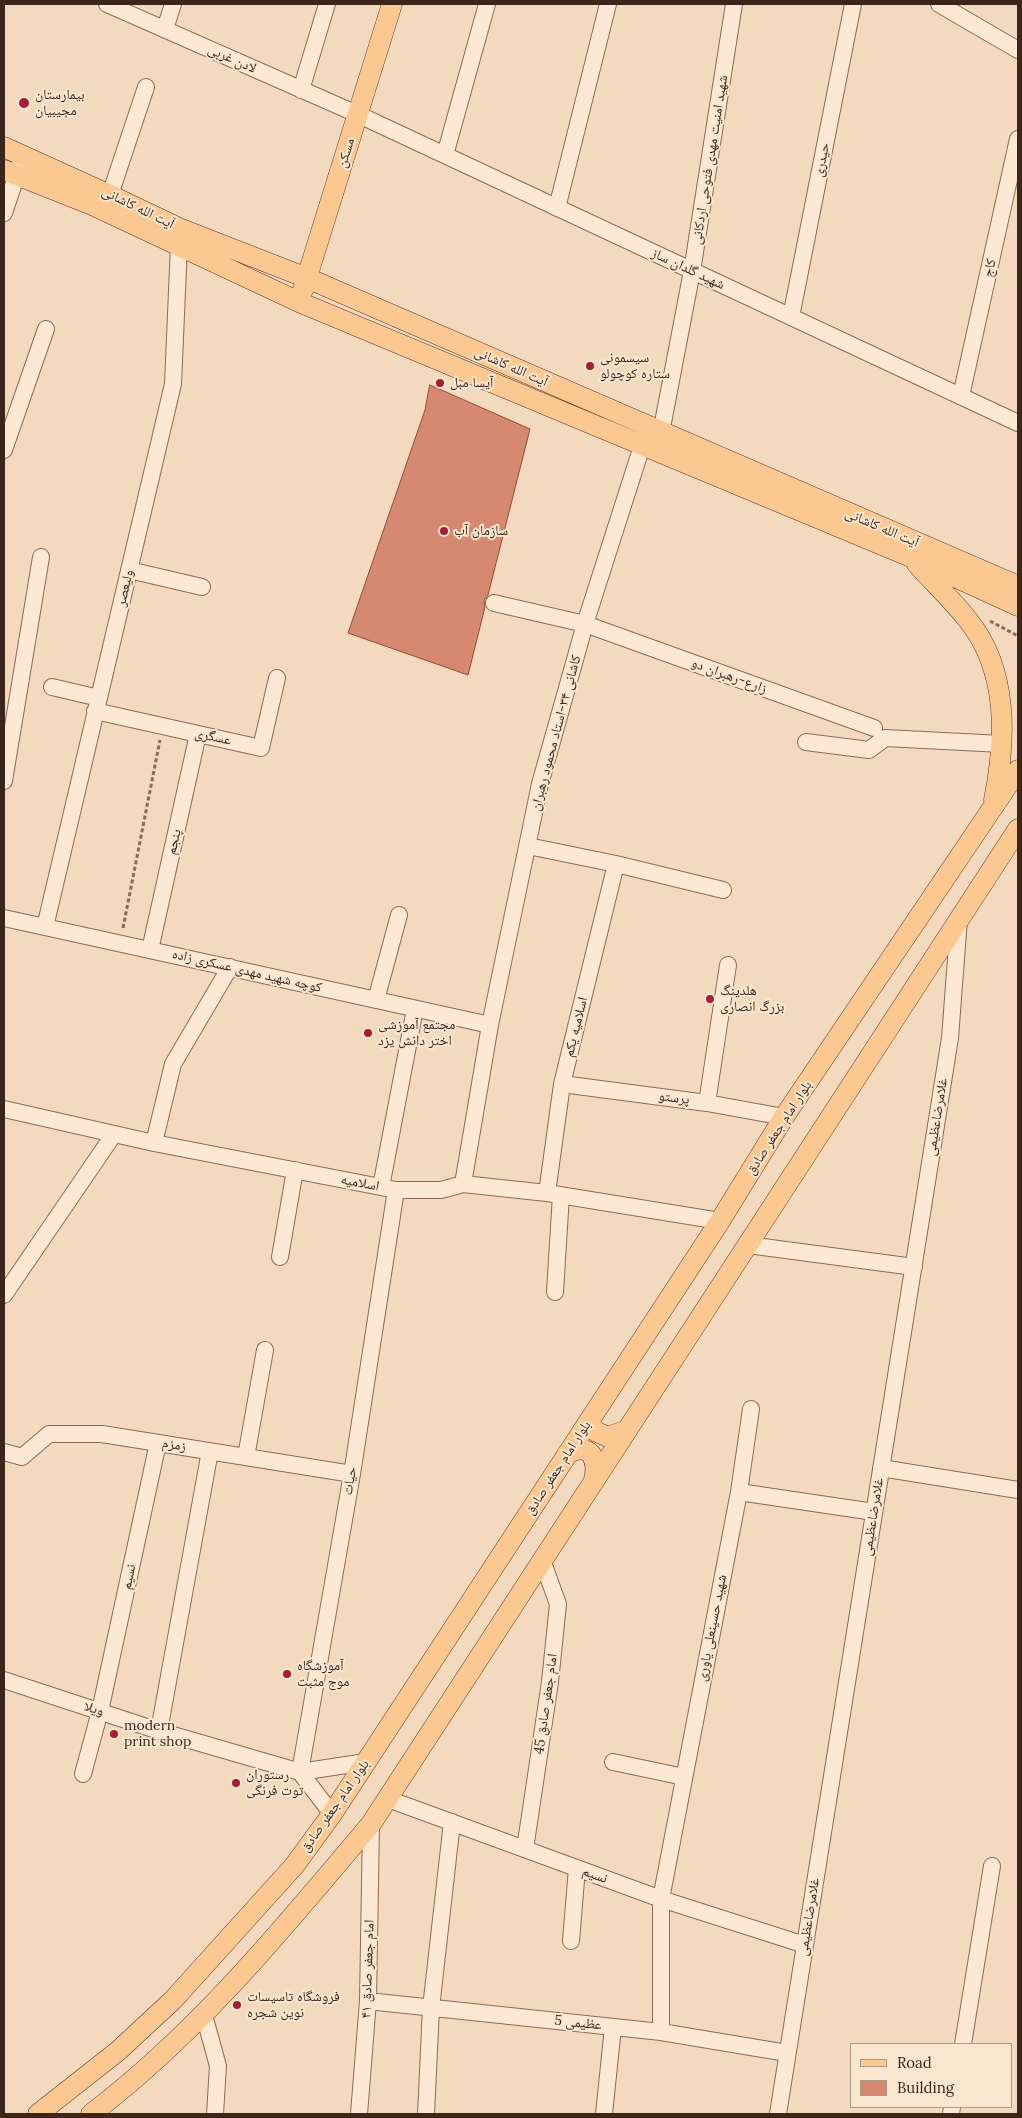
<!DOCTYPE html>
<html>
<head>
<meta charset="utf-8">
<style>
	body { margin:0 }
	#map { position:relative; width:1022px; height:2118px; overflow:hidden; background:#f3dabf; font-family:Lora,serif }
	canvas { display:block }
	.frame { position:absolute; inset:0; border:5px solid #3c251b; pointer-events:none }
	.legend { position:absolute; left:850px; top:2043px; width:162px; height:65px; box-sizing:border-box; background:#f9e6cf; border:1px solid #ad9987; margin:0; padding:6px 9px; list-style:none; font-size:15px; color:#3c251b }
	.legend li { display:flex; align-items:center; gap:10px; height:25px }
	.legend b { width:25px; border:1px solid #ad9987 }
</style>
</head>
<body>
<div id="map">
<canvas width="1022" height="2118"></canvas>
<div class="frame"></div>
<ul class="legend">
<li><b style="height:6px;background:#fbc892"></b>Road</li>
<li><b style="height:14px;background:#d68870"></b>Building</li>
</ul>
</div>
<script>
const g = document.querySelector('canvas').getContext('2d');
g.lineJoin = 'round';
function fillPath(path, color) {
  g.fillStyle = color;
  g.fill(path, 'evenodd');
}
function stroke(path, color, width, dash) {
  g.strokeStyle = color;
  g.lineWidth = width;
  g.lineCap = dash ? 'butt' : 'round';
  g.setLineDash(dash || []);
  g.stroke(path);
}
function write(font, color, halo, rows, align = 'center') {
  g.font = font + ' Lora,"Noto Naskh Arabic",serif';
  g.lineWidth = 4;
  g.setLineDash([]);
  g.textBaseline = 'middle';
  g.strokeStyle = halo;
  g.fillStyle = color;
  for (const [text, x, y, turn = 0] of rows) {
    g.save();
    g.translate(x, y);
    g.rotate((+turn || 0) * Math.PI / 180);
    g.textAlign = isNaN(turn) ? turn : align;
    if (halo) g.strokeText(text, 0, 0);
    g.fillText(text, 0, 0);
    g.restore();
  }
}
const building = new Path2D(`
	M430,385L530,429L488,595L484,600L485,607L468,675L348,633L425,410Z`);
fillPath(building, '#d68870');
stroke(building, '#904b38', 1);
const minor = new Path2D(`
	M107,4L357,114L1018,423
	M939,4L1018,50
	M165,29L173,4
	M301,90L327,4
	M445,155L487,4
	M110,195L146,87
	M557,208L608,4
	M4,213L23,156
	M791,317L853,4
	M961,396L1018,139
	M661,433L692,271L734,4
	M4,450L46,329
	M129,570L202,587
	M494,603L585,624L874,728
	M52,687L99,698
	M95,711L261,748L277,678
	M806,742L869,750L885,738L1002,744
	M4,781L41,557
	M528,846L616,864L723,890
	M4,918L490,1025
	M45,927L173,384L179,245
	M150,950L198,734
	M376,1000L399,915
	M562,1084L707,1103L784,1117
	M707,1103L728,965
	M4,1109L154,1143L396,1190H441L463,1184L547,1193L720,1221
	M154,1143L173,1064L230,967
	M463,1184L490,1025L540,784L585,624L642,446
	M381,1187L415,1009
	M547,1193L562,1084L616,864
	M748,1245L914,1267
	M280,1257L295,1170
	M555,1292L561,1195
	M4,1295L114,1134
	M4,1452L22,1457L49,1434H102L352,1474
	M246,1457L265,1350
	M881,1468L1018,1490
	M739,1492L751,1409
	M4,1680L159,1731L300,1772L366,1762
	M159,1731L210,1451
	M613,1762L684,1777
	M300,1772L352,1474L396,1190
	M300,1772L332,1814
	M83,1774L100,1711L158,1443
	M388,1799L661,1899L805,1945
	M525,1849L550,1682L558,1604L542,1560
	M571,1941L577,1868
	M368,2001L661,2032L787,2053
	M204,2015L218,2066L215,2114
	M661,2032V1899L739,1492L874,1512
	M963,2044L992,1866
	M359,2114L368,2001L371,1824
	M426,2114L431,2008L452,1822
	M604,2114L613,2027
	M778,2114L950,1038L959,919
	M951,2114L952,2107`);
const major = new Path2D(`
	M4,147L110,195L179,228L307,278L1018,586
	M4,170L92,205L299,302L911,557L1018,606
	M303,290L392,4
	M917,564C934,583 953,601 968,620C1009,671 1006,740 994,800
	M590,1420L591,1427L597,1432L608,1437L627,1430
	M567,1454C590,1441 599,1459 594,1480
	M38,2114L118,2051L173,2000L294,1866L332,1814L720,1221L784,1117L1018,770
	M91,2114C199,2032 284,1927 371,1824L1018,829`);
stroke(minor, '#8e6955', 18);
stroke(major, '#5b382a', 21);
stroke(new Path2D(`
	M990,621L1018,636
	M123,928L160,740`), '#8e6955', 3, [4, 2.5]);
stroke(minor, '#fde9d3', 16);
stroke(major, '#fbc892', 20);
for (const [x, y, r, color] of [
	[24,103,6,"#a41e36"],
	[590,366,5,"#a41e36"],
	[440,383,5,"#a41e36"],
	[444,531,5,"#a41e36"],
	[710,999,5,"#a41e36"],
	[368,1033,5,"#a41e36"],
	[287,1674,5,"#a41e36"],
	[114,1734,5,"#a41e36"],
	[236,1783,5,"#a41e36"],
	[237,2005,5,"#a41e36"]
]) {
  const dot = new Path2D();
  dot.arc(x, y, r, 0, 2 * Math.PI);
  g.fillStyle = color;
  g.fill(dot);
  stroke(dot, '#f9e6cf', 2);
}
write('14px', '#3c251b', '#f9e6cf', [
	["لادن غربی",232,59,24],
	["مسکن",346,153,-73],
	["شهید امنیت مهدی فتوحی اردکانی",710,160,-81],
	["حیدری",822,160,-79],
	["آیت الله کاشانی",138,208,26],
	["کاج",990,268,-78],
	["شهید گلدان ساز",688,269,25],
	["آیت الله کاشانی",511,367,24],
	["آیت الله کاشانی",882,528,23],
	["ولیعصر",125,588,-77],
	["زارع-رهبران دو",729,676,20],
	["کاشانی ۳۴-استاد محمود رهبران",556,733,-75],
	["عسگری",213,737,12],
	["پنجم",174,842,-77],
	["کوچه شهید مهدی عسکری زاده",247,971,13],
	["اسلامیه یکم",576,1027,-76],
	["پرستو",674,1098,7],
	["غلامرضاعظیمی",937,1117,-81],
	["بلوار امام جعفر صادق",779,1128,-57],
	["اسلامیه",360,1183,11],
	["زمزم",174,1445,9],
	["بلوار امام جعفر صادق",558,1468,-57],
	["حیات",350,1481,-80],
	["غلامرضاعظیمی",873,1517,-81],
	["نسیم",129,1577,-78],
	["شهید حسینعلی یاوری",712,1628,-79],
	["امام جعفر صادق 45",546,1704,-82],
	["ویلا",94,1709,18],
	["بلوار امام جعفر صادق",335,1806,-55],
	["نسیم",595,1875,20],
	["غلامرضاعظیمی",809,1917,-81],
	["امام جعفر صادق ۴۱",368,1969,-88],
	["عظیمی 5",578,2023,6]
]);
write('14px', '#3c251b', '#f9e6cf', [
	["بیمارستان",35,95],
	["مجیبیان",35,111],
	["سیسمونی",600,358],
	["ستاره کوچولو",600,374],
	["آیسا مبل",450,383],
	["سازمان آب",454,531],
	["هلدینگ",720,991],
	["بزرگ انصاری",720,1007],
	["مجتمع آموزشی",378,1025],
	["اختر دانش یزد",378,1041],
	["آموزشگاه",297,1666],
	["موج مثبت",297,1682],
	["modern",124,1726],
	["print shop",124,1742],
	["رستوران",246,1775],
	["توت فرنگی",246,1791],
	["فروشگاه تاسیسات",247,1997],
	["نوین شجره",247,2013]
], 'left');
</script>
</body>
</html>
